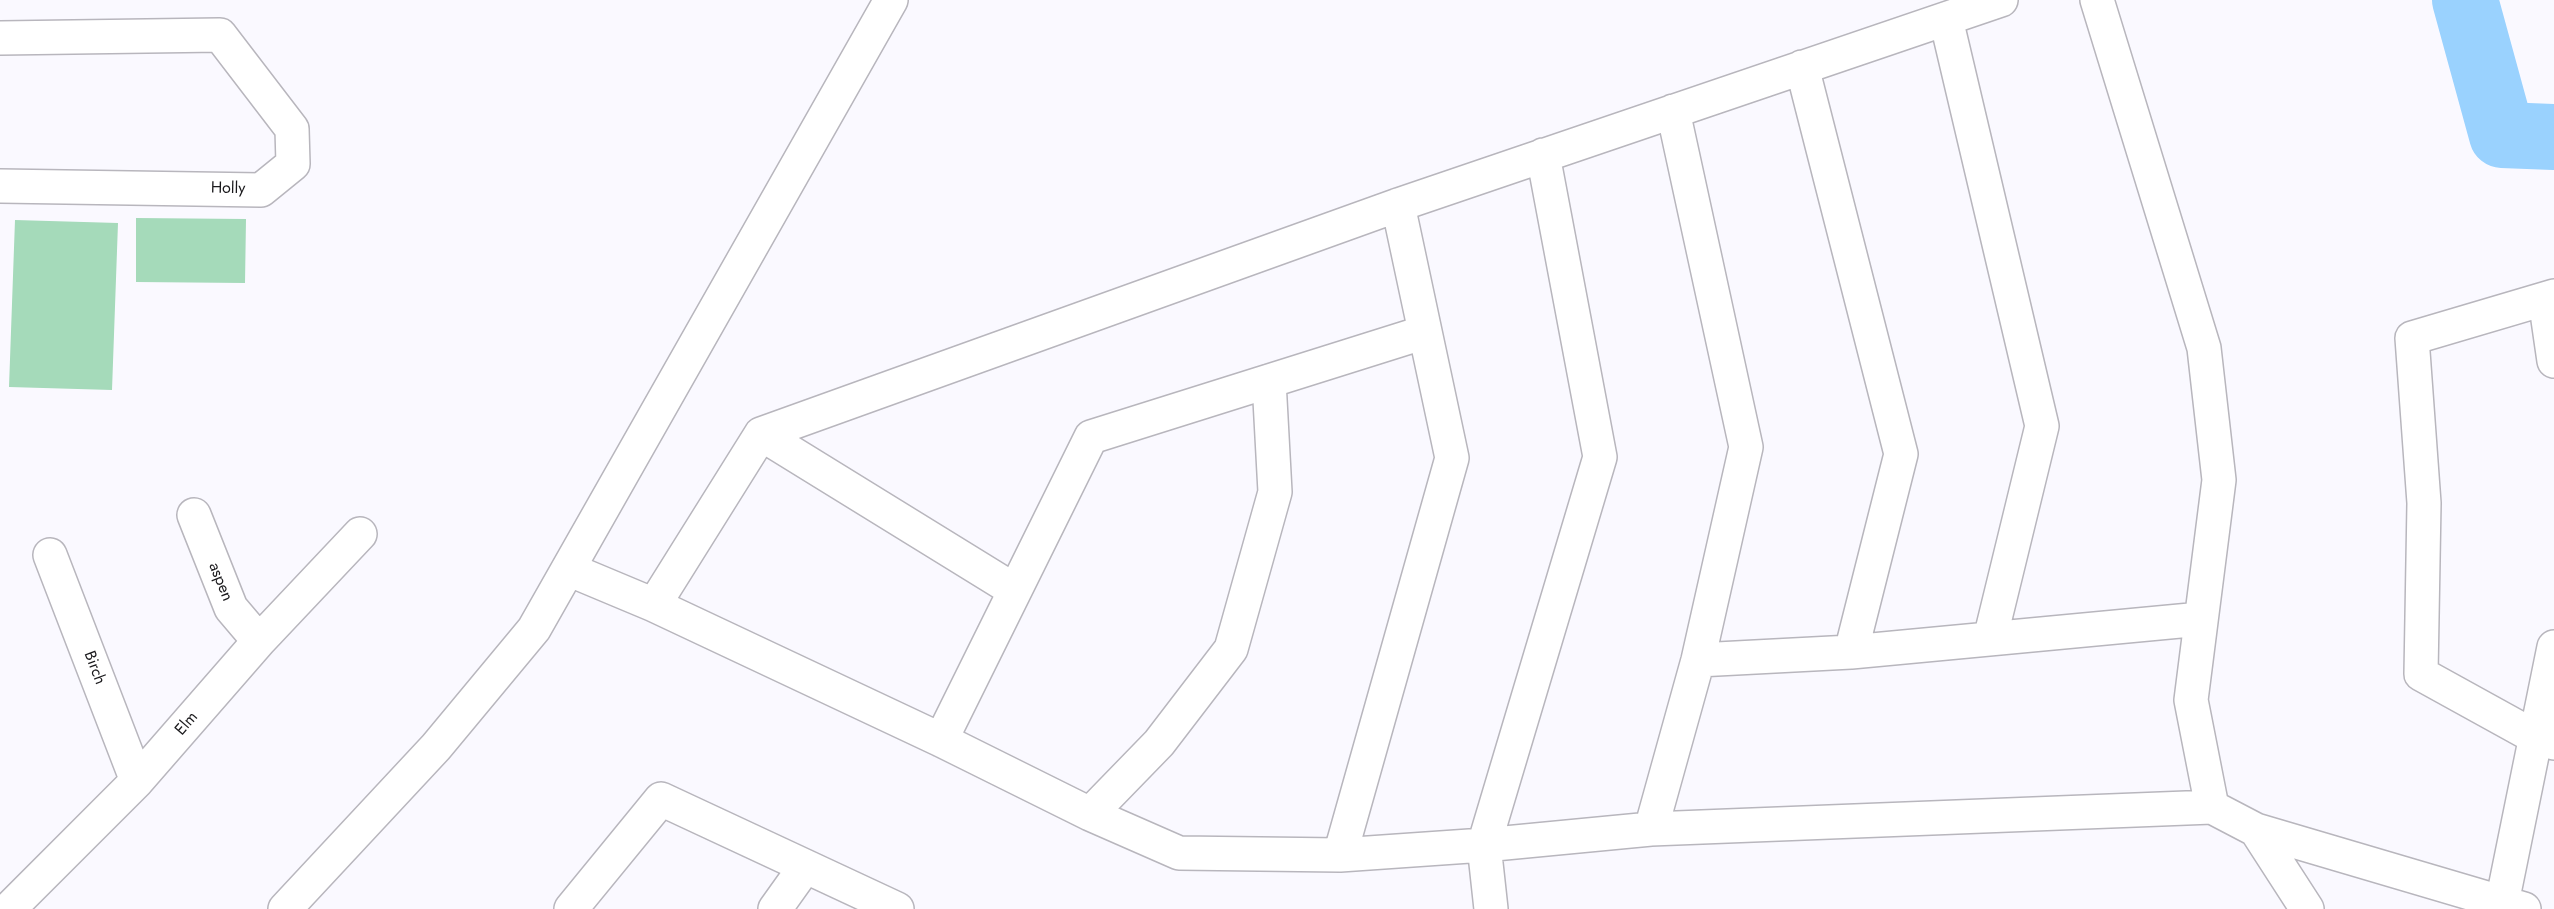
<!DOCTYPE html>
<html>
<head>
<meta charset="utf-8">
<style>
	body { margin:0 }
	canvas { display:block; background:#faf9ff }
</style>
</head>
<body>
<canvas width="2554" height="909"></canvas>
<script>
const g = document.querySelector('canvas').getContext('2d');
g.lineJoin = 'round';
function fillPath(path, color) {
  g.fillStyle = color;
  g.fill(path, 'evenodd');
}
function stroke(path, color, width, dash) {
  g.strokeStyle = color;
  g.lineWidth = width;
  g.lineCap = dash ? 'butt' : 'round';
  g.setLineDash(dash || []);
  g.stroke(path);
}
function write(font, color, halo, rows, align = 'center') {
  g.font = font + ' Jost,sans-serif';
  g.lineWidth = 4.5;
  g.setLineDash([]);
  g.textBaseline = 'middle';
  g.strokeStyle = halo;
  g.fillStyle = color;
  for (const [text, x, y, turn = 0] of rows) {
    g.save();
    g.translate(x, y);
    g.rotate((+turn || 0) * Math.PI / 180);
    g.textAlign = isNaN(turn) ? turn : align;
    if (halo) g.strokeText(text, 0, 0);
    g.fillText(text, 0, 0);
    g.restore();
  }
}
fillPath(new Path2D(`
	M136,218L246,219L245,283L136,282Z
	M15,220L118,223L112,390L9,387Z`), '#a5daba');
stroke(new Path2D(`
	M2465,0L2502,135L2554,137`), '#9ad2fe', 66);
const minor = new Path2D(`
	M2001,0L1398,205L761,434L654,605L941,740L1090,814L1179,853L1340,855L1484,845L1651,829L2212,807
	M2097,0L2204,348L2219,480L2191,700L2212,807L2256,830L2524,909
	M1946,19L2042,426L1990,639
	M0,38L220,35L292,129L293,164L261,190L0,186
	M1802,67L1901,454L1851,652
	M2554,296L2412,338L2424,503L2421,674L2537,738L2554,743
	M2545,299L2554,361
	M761,434L1014,590
	M194,515L231,608L259,641
	M50,555L137,781
	M568,569L654,605
	M1698,660L1851,652L2201,619
	M941,740L1091,437L1425,332
	M1090,814L1159,743L1231,649L1275,492L1269,381
	M1651,829L1698,660L1746,447L1673,111
	M2256,830L2307,909
	M1340,855L1452,458L1398,205
	M9,909L137,781L259,641L360,534
	M285,909L436,747L534,629L891,0
	M571,909L661,799L897,909
	M775,909L805,867
	M1491,909L1484,845L1600,457L1543,155
	M2499,909L2502,903L2554,647`);
stroke(minor, '#b8b6bd', 36);
stroke(minor, '#fff', 33);
write('16px', '#1a191c', '#fff', [
	["Holly",228,189,1],
	["aspen",220,582,68],
	["Birch",94,668,69],
	["Elm",187,724,-49]
]);
</script>
</body>
</html>
